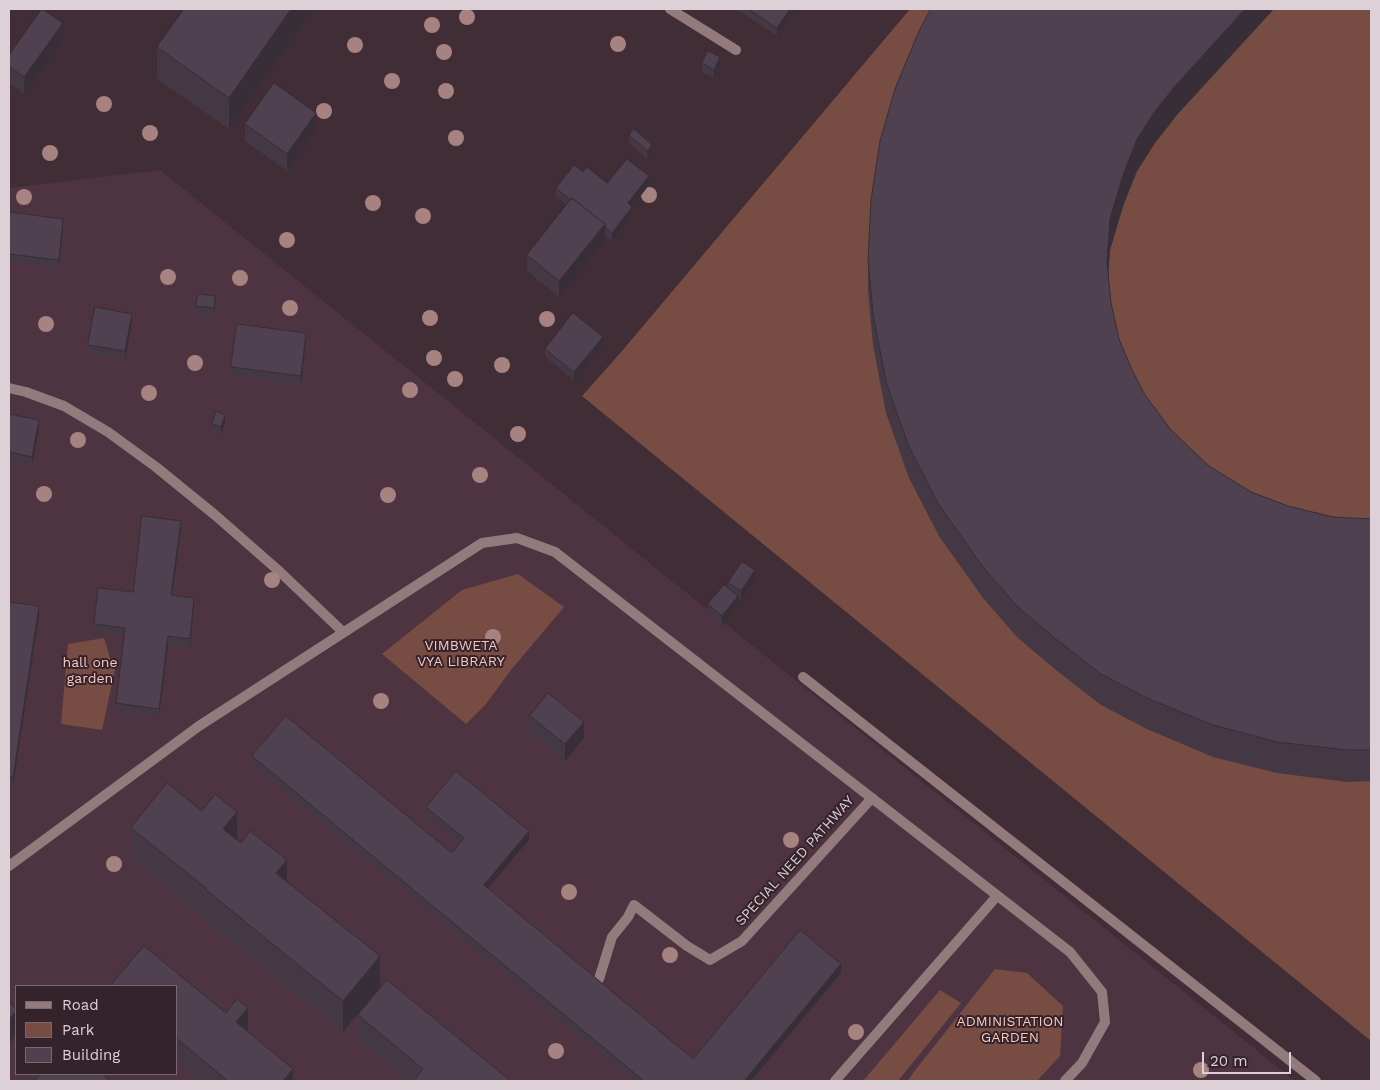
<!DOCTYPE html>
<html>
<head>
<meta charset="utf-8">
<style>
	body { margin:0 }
	#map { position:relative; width:1380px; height:1090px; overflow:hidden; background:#402d36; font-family:"Work Sans",sans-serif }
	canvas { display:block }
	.frame { position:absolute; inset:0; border:10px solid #ddd0d6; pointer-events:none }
	.legend { position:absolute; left:15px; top:985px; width:162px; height:90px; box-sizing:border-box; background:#35232c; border:1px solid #786870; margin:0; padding:6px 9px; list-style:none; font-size:15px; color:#ddd0d6 }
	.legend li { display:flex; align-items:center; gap:10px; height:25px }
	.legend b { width:25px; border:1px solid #786870 }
	.scale { position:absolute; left:1202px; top:1052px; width:89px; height:22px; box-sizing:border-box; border:2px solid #ddd0d6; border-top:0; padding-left:6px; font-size:15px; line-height:18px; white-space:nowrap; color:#ddd0d6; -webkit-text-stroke:4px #35232c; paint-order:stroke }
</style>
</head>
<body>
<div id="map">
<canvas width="1380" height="1090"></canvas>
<div class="frame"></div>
<ul class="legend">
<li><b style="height:6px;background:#937a7c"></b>Road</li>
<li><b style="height:14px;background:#774c42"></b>Park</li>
<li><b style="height:14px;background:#4f4150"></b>Building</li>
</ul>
<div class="scale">20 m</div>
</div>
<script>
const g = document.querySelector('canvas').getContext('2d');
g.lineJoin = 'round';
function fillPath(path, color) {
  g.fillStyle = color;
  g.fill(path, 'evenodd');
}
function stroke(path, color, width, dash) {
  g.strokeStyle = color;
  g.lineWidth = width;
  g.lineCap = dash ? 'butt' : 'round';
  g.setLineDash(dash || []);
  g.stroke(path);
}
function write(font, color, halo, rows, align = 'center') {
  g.font = font + ' "Work Sans",sans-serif';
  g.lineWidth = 4;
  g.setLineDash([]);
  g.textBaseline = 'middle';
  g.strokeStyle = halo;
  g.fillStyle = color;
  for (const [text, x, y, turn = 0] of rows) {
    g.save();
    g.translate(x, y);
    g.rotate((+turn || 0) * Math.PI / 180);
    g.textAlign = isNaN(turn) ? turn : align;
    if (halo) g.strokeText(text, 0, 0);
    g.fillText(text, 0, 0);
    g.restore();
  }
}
fillPath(new Path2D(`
	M160,170L1295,1081H9V188ZM16,986H176V1074H16Z`), '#4d3440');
fillPath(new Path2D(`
	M910,9H1371V1041L582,396L622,351Z
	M518,574L564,607L511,670L486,704L466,724L382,654L462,590Z
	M104,638L110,658L116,665L102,730L61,724L68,644Z
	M995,969L1027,973L1063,1006L1060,1056L1037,1081H908L913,1073Z
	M940,990L961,1003L898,1081H863Z`), '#774c42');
stroke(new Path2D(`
	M670,9L736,50
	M9,388L26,392L64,406L108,432L156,467L215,515L279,571L343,632
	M803,677L1316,1081
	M9,866L199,726L482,543L517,538L555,552L1070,952L1102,992L1105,1022L1082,1063L1065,1081
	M835,1081L997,896`), '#937a7c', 10);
stroke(new Path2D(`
	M599,979L612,937L628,917L634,905L687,946L710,960L742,941L872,798`), '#937a7c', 10);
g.fillStyle = '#a68280';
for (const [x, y] of [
	[467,17],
	[432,25],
	[618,44],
	[355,45],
	[444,52],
	[392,81],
	[446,91],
	[104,104],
	[324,111],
	[150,133],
	[456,138],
	[50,153],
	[649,195],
	[24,197],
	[373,203],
	[423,216],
	[287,240],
	[168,277],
	[240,278],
	[290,308],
	[430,318],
	[547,319],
	[46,324],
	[434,358],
	[195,363],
	[502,365],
	[455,379],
	[410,390],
	[149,393],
	[518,434],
	[78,440],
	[480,475],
	[44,494],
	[388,495],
	[272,580],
	[493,637],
	[381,701],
	[791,840],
	[114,864],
	[569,892],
	[670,955],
	[856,1032],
	[556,1051],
	[1201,1070]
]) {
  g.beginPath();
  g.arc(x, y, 8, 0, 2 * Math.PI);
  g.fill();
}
fillPath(new Path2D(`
	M313,9L229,129L157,79V47Z
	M736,9H795L777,36Z
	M63,40L24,94L9,83V55Z
	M702,63L720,66L714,78L702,72Z
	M1176,116L1155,143L1137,171L1123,206L1110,250L1108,276L1111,303L1119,339L1131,368L1145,395L1171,430L1209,466L1251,492L1288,506L1333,517L1371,519V781L1347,782L1277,773L1213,757L1147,729L1101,705L1056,670L1017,637L983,598L939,536L909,478L886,413L873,345L868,290V259Z
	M245,124L316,130L287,171L245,141Z
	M629,135L652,153L647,159L629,143Z
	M583,172L607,183L649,185L632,207V215L612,241L605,236V241L559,297L527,271V255L567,205L556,197V188Z
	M9,212L63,227L59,268L9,262Z
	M215,304L214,316L196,315V306Z
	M132,322L125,360L88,353V345Z
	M306,341L301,385L231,376V367Z
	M603,345L574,381L545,357V349Z
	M9,414L39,428L32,465L9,461Z
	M225,423L221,435L212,432V424Z
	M181,529L172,595L194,606L190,647L168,645L159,717L116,712V703L124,636L94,632V624L133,592Z
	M755,579L741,600L738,597V604L722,625L708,613V604L728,588V583Z
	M9,602L39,615L13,786L9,785Z
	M530,716L584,738L565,761L530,732Z
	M252,756L452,853L460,843L426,816V807L529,840L488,888L693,1059L841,973L751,1081H634L252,765Z
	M131,828L237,840L287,881L380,987L343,1032L205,921V918L131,859Z
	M144,946L226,1013L237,999L248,1008V1032L293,1069V1081H199L176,1062V986H112V984Z
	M358,1015L511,1081H408L358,1040Z
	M29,1074H102L111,1081H29Z`), '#443845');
fillPath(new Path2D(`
	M291,9H313L229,129V98Z
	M790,9H795L777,36V28Z
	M1245,9H1274L1176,116L1155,143L1137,171L1123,206L1110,250L1107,292V261L1110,219L1123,175L1137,139L1155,111L1176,85Z
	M63,23V40L24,94V77Z
	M720,57V66L714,78V70Z
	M316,113V130L287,171V154Z
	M652,145V153L647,159V151Z
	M649,176V185L628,212V203Z
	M632,207V215L612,241V233Z
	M63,219V227L59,268V260Z
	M605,224V241L559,297V281Z
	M215,296V304L214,316V308Z
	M132,314V322L125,360V351Z
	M306,333V341L301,385V376Z
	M603,337V345L574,381V372Z
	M225,415V423L221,435V427Z
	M39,420V428L32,465V457Z
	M181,521V529L171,603V595Z
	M755,570V579L741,600V591Z
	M738,596V604L722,625V616Z
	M194,598V606L190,647V639Z
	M39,606V615L13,786V778Z
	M168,636V645L159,717V709Z
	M584,722V738L565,761V744Z
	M237,812V843L223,829Z
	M529,831V840L484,893V885Z
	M287,860V891L276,873Z
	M380,956V987L343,1032V1001Z
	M841,964V973L751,1081H744Z
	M248,1008V1032L236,1022Z
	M16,1011V1035L9,1044V1020Z
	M293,1069V1081H283Z`), '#372e38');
const building = new Path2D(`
	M42,9L63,23L24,77L9,66V55Z
	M184,9H291L229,98L157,47Z
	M749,9H790L777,28Z
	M931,9H1245L1176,85L1155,111L1137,139L1123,175L1110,219L1107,261L1111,303L1119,339L1131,368L1145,395L1171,430L1209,466L1251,492L1288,506L1333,517L1371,519V750H1347L1277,742L1213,725L1147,698L1101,674L1056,639L1017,606L983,567L939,505L909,447L886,382L873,314L868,259L871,200L880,141L895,89L919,31Z
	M708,51L720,57L714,70L702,63Z
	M274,83L316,113L287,154L245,124Z
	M634,129L652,145L647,151L629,135Z
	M627,159L649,176L628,203L632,207L612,233L605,227V224L572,198L571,200L556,188L574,165L583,172L587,167L607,183Z
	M572,198L605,224L559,281L527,255Z
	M9,212L63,219L59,260L9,254Z
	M198,294L215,296L214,308L196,306Z
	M95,307L132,314L125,351L88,345Z
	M573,313L603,337L574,372L545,349Z
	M237,324L306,333L301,376L231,367Z
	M216,411L225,415L221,427L212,424Z
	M9,414L39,420L32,457L9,452Z
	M142,516L181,521L171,595L194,598L190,639L168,636L159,709L116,703L125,628L94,624L98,588L133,592Z
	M742,562L755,570L741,591L728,583Z
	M724,585L738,596L722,616L708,604Z
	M9,602L39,606L13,778L9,777Z
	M548,693L584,722L565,744L530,716Z
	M286,716L452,853L464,838L426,807L456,771L529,831L484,885L693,1059L800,930L841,964L744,1081H644L252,756Z
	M167,783L202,811L215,794L237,812L223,829L241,843L250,831L287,860L276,873L380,956L343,1001L205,889L206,888L131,828Z
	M144,946L226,1013L237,999L248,1008L236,1022L293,1069L283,1081H228L176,1038V986H114L112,984Z
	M387,980L511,1081H413L423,1069L358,1015Z
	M9,1003L16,1009V1011L9,1020Z
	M41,1074H102L111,1081H34Z`);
fillPath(building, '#4f4150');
stroke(building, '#372e38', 1);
write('14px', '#fac8bc', '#35232c', [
	["VIMBWETA",461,646],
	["VYA LIBRARY",461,662],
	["hall one",90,663],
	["garden",90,679],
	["ADMINISTATION",1010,1022],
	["GARDEN",1010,1038]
]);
write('14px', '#ddd0d6', '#35232c', [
	["SPECIAL NEED PATHWAY",795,861,-48]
]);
</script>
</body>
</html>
